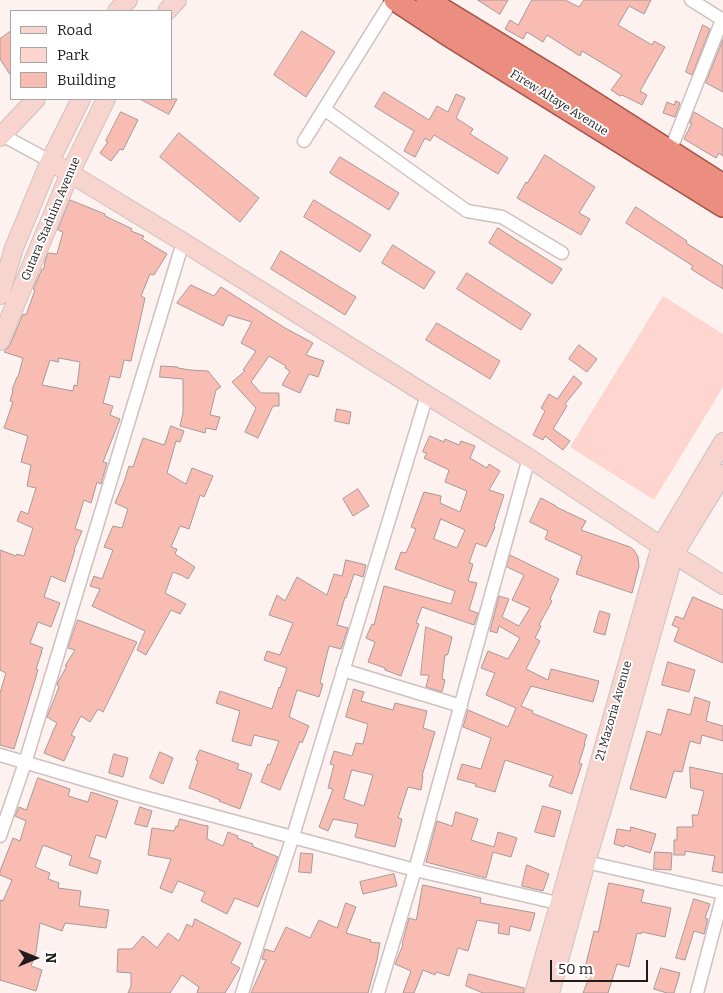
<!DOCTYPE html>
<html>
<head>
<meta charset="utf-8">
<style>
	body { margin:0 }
	#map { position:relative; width:723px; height:993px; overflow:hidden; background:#fdf2f0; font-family:Bitter,serif }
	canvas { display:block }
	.legend { position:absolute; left:10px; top:10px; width:162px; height:90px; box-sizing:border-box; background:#fff; border:1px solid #a6a4a4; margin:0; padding:6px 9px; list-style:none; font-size:15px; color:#211c1b }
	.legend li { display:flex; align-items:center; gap:10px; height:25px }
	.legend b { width:25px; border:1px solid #a6a4a4 }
	.north { position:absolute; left:10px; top:933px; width:50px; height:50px; -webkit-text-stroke:4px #fff; paint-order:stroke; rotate:90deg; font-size:14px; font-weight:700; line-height:20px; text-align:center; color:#211c1b }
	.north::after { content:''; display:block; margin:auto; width:18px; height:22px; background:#211c1b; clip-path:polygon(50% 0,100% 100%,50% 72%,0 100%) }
	.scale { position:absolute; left:550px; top:960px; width:98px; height:22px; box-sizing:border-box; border:2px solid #211c1b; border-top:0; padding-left:6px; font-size:15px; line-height:18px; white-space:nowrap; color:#211c1b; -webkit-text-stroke:4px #fff; paint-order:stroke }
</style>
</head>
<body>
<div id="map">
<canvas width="723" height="993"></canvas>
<ul class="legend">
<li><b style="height:6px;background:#f8d4cf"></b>Road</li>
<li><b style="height:14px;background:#ffd6cf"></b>Park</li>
<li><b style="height:14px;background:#f9bcb2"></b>Building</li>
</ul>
<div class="north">N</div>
<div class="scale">50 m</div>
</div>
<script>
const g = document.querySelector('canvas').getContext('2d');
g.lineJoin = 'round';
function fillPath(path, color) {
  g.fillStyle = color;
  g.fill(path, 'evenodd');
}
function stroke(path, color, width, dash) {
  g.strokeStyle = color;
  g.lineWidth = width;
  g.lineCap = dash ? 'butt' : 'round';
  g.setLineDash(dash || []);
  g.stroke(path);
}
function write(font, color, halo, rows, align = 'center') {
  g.font = font + ' Bitter,serif';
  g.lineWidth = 4;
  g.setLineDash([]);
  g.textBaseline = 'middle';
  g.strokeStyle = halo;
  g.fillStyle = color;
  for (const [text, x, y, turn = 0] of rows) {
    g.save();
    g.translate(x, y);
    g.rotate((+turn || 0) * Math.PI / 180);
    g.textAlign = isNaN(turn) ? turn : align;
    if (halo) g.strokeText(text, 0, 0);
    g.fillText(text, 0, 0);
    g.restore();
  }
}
fillPath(new Path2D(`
	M663,296L723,334V387L654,500L570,447Z`), '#ffd6cf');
const building = new Path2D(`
	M478,0H508L500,14Z
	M532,0H565L579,7L584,0H651L644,14L629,6L618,25L652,45L654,41L665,47L640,91L647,95L642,105L622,95L620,96L611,90L622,75L582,51L580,56L547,35L543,42L527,32L523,39L505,29L510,20L518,25Z
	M703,25L710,29L692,75L686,72Z
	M11,31V76L0,59V39Z
	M302,31L335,52L306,97L274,75Z
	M723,40V92L706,83Z
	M384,92L429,120L437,106L448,112L456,94L465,98L456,118L473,129L470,134L508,158L498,174L434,135L430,141L425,138L415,157L404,151L414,131L375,107Z
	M140,99H177L169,114Z
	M676,101L680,103L675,117L663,113L667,102L674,105Z
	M121,112L138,120L123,150L120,149L111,161L100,153L108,142L106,141Z
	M694,112L723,129V156L719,153L716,158L684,139L692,123H690Z
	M179,133L259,198L240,222L160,157Z
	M545,155L595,187L579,213L590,219L581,235L517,198L526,182L527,183Z
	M340,157L399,193L389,210L330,173Z
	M70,200L105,214V216L124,225L132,229L131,231L144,236L142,239L167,254L154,275L150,274L141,296L145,298L131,361L124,360L120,378L110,376L103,403L113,406L110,415L120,419L103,462L107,463L101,484L97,482L91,503L84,500L75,529L82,531L74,550H75L65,582L51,576L44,597L60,603L51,627L38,622L30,643L43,648L41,651H42L36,669L38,670L32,690L14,749L0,745V693L6,673L0,670V550L16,556L17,554L24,556L33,528L17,521L21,511L28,514L36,488L27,486L31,465L21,462L28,436L4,428L13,402L10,401L13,391L12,390L17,377H18L23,358L4,352L10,345L23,314L26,315L35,290L33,289L42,269H44L45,261L48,253L57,254L63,232L58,230ZM59,358L80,362L77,386L74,385L73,391L42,385L50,360L58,362Z
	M314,200L371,235L360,252L304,217Z
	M636,207L687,241L686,243L723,266V289L691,269L693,266L626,223Z
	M498,228L562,269L552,284L489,243Z
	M393,245L435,272L424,289L382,263Z
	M281,251L356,297L345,315L271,269Z
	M467,273L531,314L521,330L457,289Z
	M191,285L214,296L221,287L285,328L313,343L306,355L324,361L318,377L309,374L300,393L282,385L290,371L285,368L286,366L269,356L251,382L261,393H279V406H273L258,438L245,432L256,408L232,382L245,371L243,370L256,351L241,343L252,322L228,315L223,326L177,303Z
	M437,323L500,361L490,379L426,340Z
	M579,345L597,359L587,372L569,359Z
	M161,366L178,367V368L190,370L208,371L221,387L216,390L210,415L220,417L216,430L206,428L205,433L180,426L183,413V379L160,377Z
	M574,376L582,383L565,404L567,406L553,429L570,441L563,450L545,436L543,440L533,435L545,411L541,408L549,394L557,399Z
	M337,409L351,412L349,424L335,421Z
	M171,426L184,431L180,442L176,441L167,473L186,484L192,468L213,476L204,497L200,495L189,529L180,526L171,547L177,549L175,554L195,567L188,579L183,576L173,572L165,593L186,604L180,614L171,610L146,655L137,650L145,631L92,606L100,589L90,586L94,576L102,579L113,550L104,547L113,526L122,528L128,509L115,503L124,482L129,466L133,467L143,438L164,445Z
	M430,436L444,442L445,439L459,445L461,441L475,446L470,458L487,468L489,464L500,471L489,490L504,495L494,526L495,527L486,547L476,543L469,563L473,564L468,581L477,583L469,610L478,613L474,625L422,607L416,623L419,624L401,676L385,670V668L368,662L375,642L366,638L372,624L374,625L384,586L451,604L455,591L395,569L401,552L406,553L416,529L411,527L424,492L441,496L440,503L460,512L467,491L445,482L449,470L424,458L427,453L423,452ZM441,519L465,530L457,548L434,539Z
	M358,489L369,506L353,516L343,499Z
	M541,498L556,506V507L586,521L581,530L630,547L634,550L638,557L639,566L632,593L576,574L582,556L545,539L548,531L530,522Z
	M510,555L559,579L550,599L552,601L539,625L541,626L535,638L540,641L526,669L548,680L551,669L599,681L593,702L531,686L521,706L533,711L532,713L587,735L584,744H585L579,763L582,764L572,794L549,786L553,776L505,760L495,792L475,786L476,784L457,779L462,764L481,769L491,738L463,727L468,710L508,727L516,708L486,695L495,673L481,668L488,651L508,659L520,638L499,626L497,633L490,631L499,596L509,599L502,617L519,626L530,608L512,600L524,575L507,567Z
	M346,560L366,565L363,577L354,574L346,598L345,597L337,625L348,628L341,649L329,646L320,683L323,684L319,697L297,690L289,717L309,726L302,743L300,741L280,790L261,782L268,764L270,765L279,741L254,735L251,746L232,741L240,711L216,703L220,691L272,709L279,687L280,688L287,668L264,660L267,651L280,655L293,623L269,615L277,595L285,601L297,577L327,595L334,574L342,576Z
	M693,597L723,610V663L674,641L679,628L672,625L676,616L683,619Z
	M600,611L610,614L605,635L594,632Z
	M78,620L137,642L112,694L103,712L98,709L90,722L81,716L71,735L75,737L64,761L44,753L52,734V733L57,723L47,717L59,687L57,685L59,680L67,666H65L75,650L68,648Z
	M426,627L452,637L448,654L447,655H445L442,679L445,680L442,692L426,687L429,675H421Z
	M668,662L695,670L689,692L662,685Z
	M354,689L364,692L361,701L393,710L395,703L427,711L423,728L435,732L422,776H423L421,790L408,787L398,818L402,819L395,847L355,837L358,824L333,819L328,831L319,827L333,789L328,788L334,765L330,764L334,751L352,756L356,743L363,744L368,724L346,717ZM352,770L373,775L364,806L344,799Z
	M695,697L710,702L706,721L723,726V741L702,735L700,744L690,741L682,772L674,771L666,798L630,789L647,731L661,735L668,709L690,715Z
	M200,750L239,764L237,769L252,774L240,809L219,801L220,800L208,795L189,788L198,761L196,760Z
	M160,752L173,758L163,784L150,778Z
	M114,754L128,758L123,777L109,773Z
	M690,767L723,774V873L712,871L715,856L685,851V855H674V840H677V827H693L692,815H698L704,791L691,788Z
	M38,778L70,789L68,796L88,802L91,792L118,801L106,838L96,835L89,857L101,861L97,874L69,865L72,856L43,845L35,867L50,873L48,879L59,883L58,888L81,891L79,906L109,910L106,928L65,923L62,931L40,923L36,952L31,966L42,970L36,991L0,980V900L3,901L12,880L0,875V871L13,838L20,841L26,821L15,816L19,807L26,810Z
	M543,806L561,811L554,837L535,832Z
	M140,807L152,811L147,827L135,824Z
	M456,812L478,819L471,840L494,847L498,832L517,838L511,857L493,852L486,878L426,862L437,821L452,826Z
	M180,819L202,825L208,826L207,839L223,846L228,832L238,836L237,838L253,844L252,846L278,857L258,907L235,898L227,914L201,901L205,892L178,881L172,893L160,888L171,859L148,855L152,828L174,831L176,826L177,827Z
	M631,827L656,834L650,853L625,845L624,847L614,844L617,829L630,831Z
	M655,852L672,853L671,870L654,869Z
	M301,853L313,854L311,873L299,872Z
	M527,865L549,874L543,891L522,886Z
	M394,874L397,886L363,894L360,882Z
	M609,883L644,890L641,902L671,908L665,937L642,932L641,934L637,933L629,967L617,964L608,993H583L589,978L583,976L594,931L598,932Z
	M423,885L481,898L480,903L535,913L530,931L510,926L509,935L498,933L499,924L477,920L468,951L458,948L449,976L436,972L435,975L423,970L414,993H403L411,971L395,964L403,945L402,944L409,918L416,920Z
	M694,899L710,904L705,918L708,919L704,934L694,931L685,960L676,958Z
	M346,903L356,907L346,933L371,940L370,942L380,943L377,960L368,993H251L266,960L262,959L265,949L274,952L286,927L310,938L319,920L337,928Z
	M195,919L241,943L231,963L240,968L225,993H197L199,987L182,975L170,993H128L131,986V973L117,972L118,949H132L143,936L157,948L168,933L179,941L187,924L192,927Z
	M661,968L680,973L674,993H667L654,989Z
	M469,974L524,988V993H483L466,986Z`);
fillPath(building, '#f9bcb2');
stroke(building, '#a69997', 1);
const minor = new Path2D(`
	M691,0L723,20
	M324,109L467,211L502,217L562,253
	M0,134L50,161
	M304,141L392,0
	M670,151L722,20
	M343,670L461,706
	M0,755L136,795L415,870L566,905
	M0,836L25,763L183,242
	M586,862L723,893
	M242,993L293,836L427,395
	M378,993L415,870L529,458
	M697,993L723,895`);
const secondary = new Path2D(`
	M117,11L128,0
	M167,11L177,0
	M0,137L36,99
	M50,161L183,242L427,395L529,458L661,546L723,585
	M0,295L14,248L50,161L81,99
	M0,341L70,173L106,99
	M534,993L661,546L723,442
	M550,993L586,862L605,799L674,554L723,474`);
const trunk = new Path2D(`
	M395,0L448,35L723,206
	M427,0L560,81L723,185`);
stroke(minor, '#cec1bf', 15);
stroke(secondary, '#cec1bf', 20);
stroke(trunk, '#a25347', 24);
stroke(minor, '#fff', 12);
stroke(secondary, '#f8d4cf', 18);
stroke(trunk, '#ec8e7f', 21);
write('12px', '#211c1b', '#fff', [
	["Firew Altaye Avenue",559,103,32],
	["Gutara Staduim Avenue",51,219,-67],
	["21 Mazoria Avenue",614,711,-74]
]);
</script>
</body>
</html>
